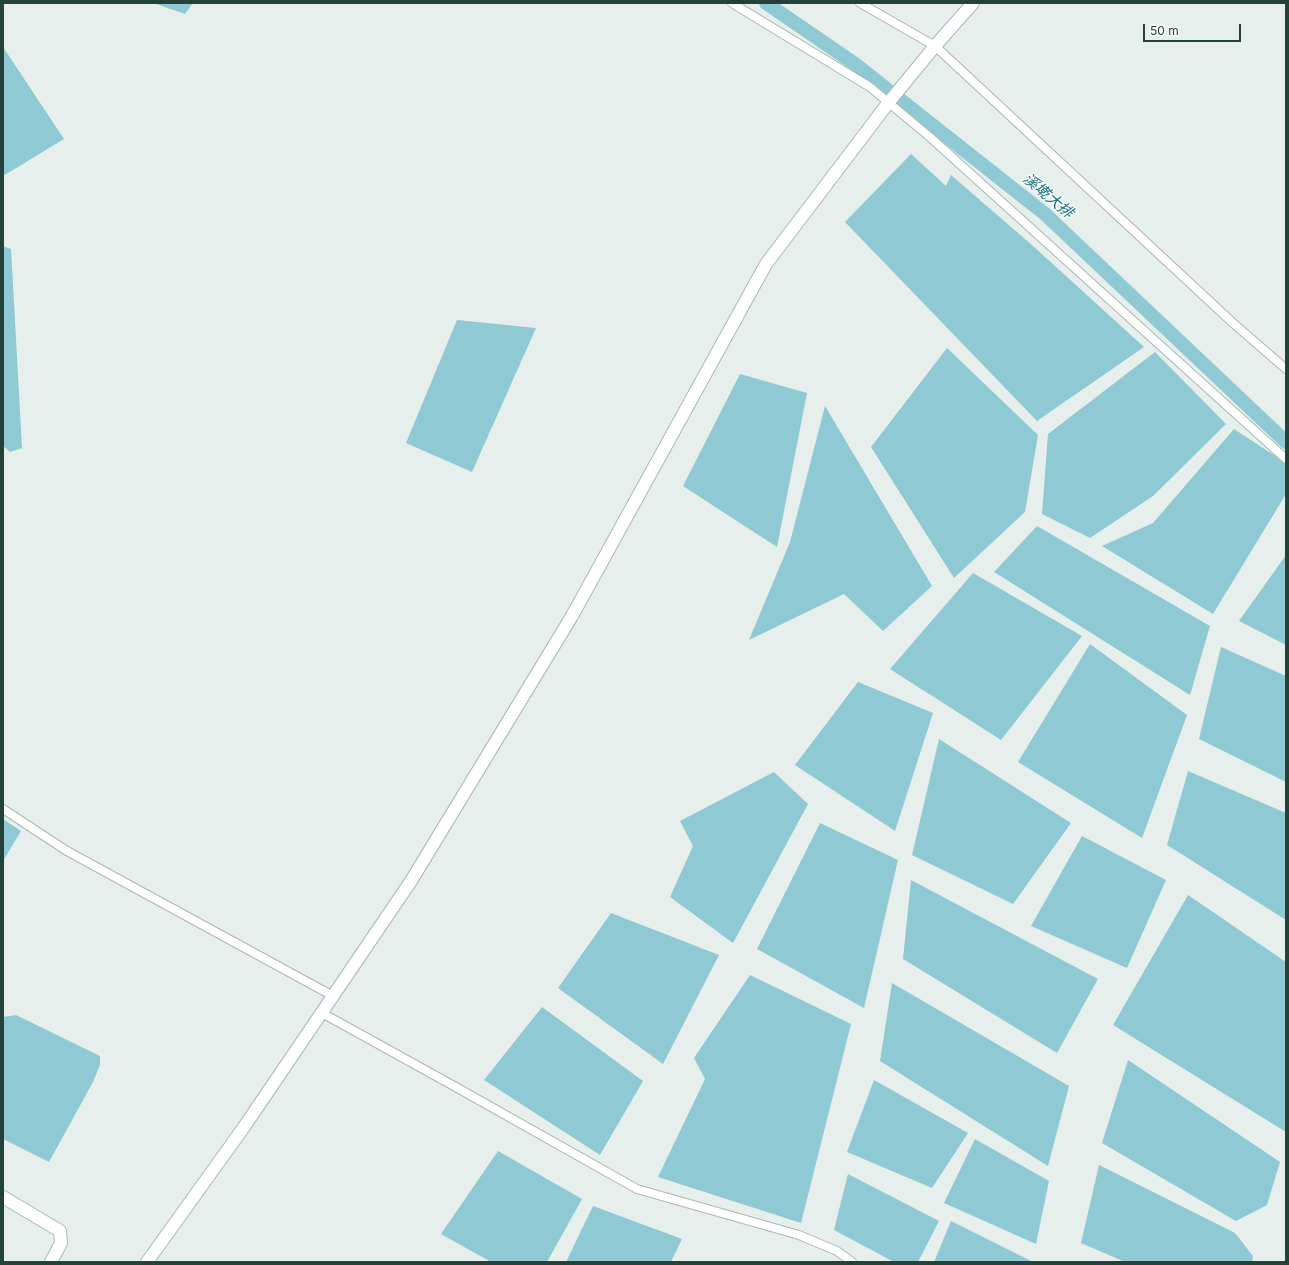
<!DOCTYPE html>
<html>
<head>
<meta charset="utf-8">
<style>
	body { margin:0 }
	#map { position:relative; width:1289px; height:1265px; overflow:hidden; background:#e6efeb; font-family:Inter,sans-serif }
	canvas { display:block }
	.frame { position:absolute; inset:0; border:4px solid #24423a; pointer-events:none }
	.scale { position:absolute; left:1143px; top:24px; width:98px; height:18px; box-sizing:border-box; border:2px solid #24423a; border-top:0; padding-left:5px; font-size:12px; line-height:14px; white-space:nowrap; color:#24423a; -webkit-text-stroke:3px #f7fbf9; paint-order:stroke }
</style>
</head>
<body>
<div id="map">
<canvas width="1289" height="1265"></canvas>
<div class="frame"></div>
<div class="scale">50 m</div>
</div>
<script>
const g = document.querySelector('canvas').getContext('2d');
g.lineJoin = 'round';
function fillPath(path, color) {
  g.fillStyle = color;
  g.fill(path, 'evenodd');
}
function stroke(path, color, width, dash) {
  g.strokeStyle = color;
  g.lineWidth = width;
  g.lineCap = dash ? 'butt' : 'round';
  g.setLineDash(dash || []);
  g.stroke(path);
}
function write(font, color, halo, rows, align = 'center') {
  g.font = font + ' Inter,"Noto Sans TC",sans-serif';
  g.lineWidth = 3;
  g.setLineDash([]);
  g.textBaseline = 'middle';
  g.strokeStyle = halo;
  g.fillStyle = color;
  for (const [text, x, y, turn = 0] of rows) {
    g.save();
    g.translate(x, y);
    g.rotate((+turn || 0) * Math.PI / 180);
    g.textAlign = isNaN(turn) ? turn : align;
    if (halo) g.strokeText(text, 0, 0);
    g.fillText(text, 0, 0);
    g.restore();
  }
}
fillPath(new Path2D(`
	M153,3H193L185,14Z
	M3,47L64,139L3,176Z
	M911,154L946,186L951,175L1033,246L1144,347L1037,421L845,222Z
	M3,246L11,249L22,448L10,452L3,446Z
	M457,320L536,328L472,472L406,443Z
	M947,348L1038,435L1025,512L954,578L871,447Z
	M1155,352L1226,424L1153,496L1090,538L1042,514L1048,434Z
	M740,374L807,393L777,547L683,486Z
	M825,406L932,586L883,631L844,594L749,640L790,542Z
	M1234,429L1286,463V494L1213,614L1102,546L1153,523Z
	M1037,526L1210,626L1190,695L994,572Z
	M1286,555V645L1239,621Z
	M973,573L1082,636L1001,740L890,669Z
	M1090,644L1187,715L1142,838L1018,762Z
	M1221,647L1286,676V782L1199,739Z
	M858,682L933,713L895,831L795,765Z
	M939,739L1071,823L1013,904L912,855Z
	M1188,771L1286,813V920L1167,845Z
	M774,772L808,804L733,943L670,897L693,846L680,821Z
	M3,819L21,831L3,861Z
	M820,823L898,860L864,1008L757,949Z
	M1082,836L1166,880L1127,968L1031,926Z
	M911,880L1098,979L1057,1053L903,959Z
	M1188,895L1286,962V1132L1113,1025Z
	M611,913L719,955L663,1064L558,988Z
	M750,975L851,1024L801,1223L658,1177L705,1079L694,1058Z
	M892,983L1069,1086L1048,1166L880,1061Z
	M542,1007L643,1081L600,1155L484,1080Z
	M16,1015L100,1056V1065L93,1082L49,1162L3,1139V1017Z
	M1128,1060L1280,1162L1267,1205L1236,1221L1102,1143Z
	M874,1080L968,1133L932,1188L847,1152Z
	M975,1139L1049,1181L1036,1244L944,1203Z
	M498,1151L582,1199L547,1262H491L441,1234Z
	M1099,1165L1235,1233L1253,1256L1252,1262H1125L1081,1243Z
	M848,1174L939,1221L918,1262H894L834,1230Z
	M593,1206L682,1239L671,1262H566Z
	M951,1221L1031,1261V1262H934Z`), '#8ec9d4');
stroke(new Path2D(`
	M766,3L855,64L1045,214L1286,442`), '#8ec9d4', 14);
const lane = new Path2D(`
	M732,3L870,87L931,138L1286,459
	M860,3L935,46L1233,323L1286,369
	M3,809L67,851L333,996
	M322,1013L454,1086L637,1189L799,1235L837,1251L852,1262`);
const secondary = new Path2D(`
	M3,1197L60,1231L61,1243L51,1262
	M147,1262L244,1127L411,881L572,616L766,264L889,102L935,46L973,3`);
stroke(lane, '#a8b8b2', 10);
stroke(secondary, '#a4bbb3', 14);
stroke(lane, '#fff', 8);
stroke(secondary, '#fff', 12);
write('italic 15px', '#1c6f80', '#f7fbf9', [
	["溪墘大排",1048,196,40]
]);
</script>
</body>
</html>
